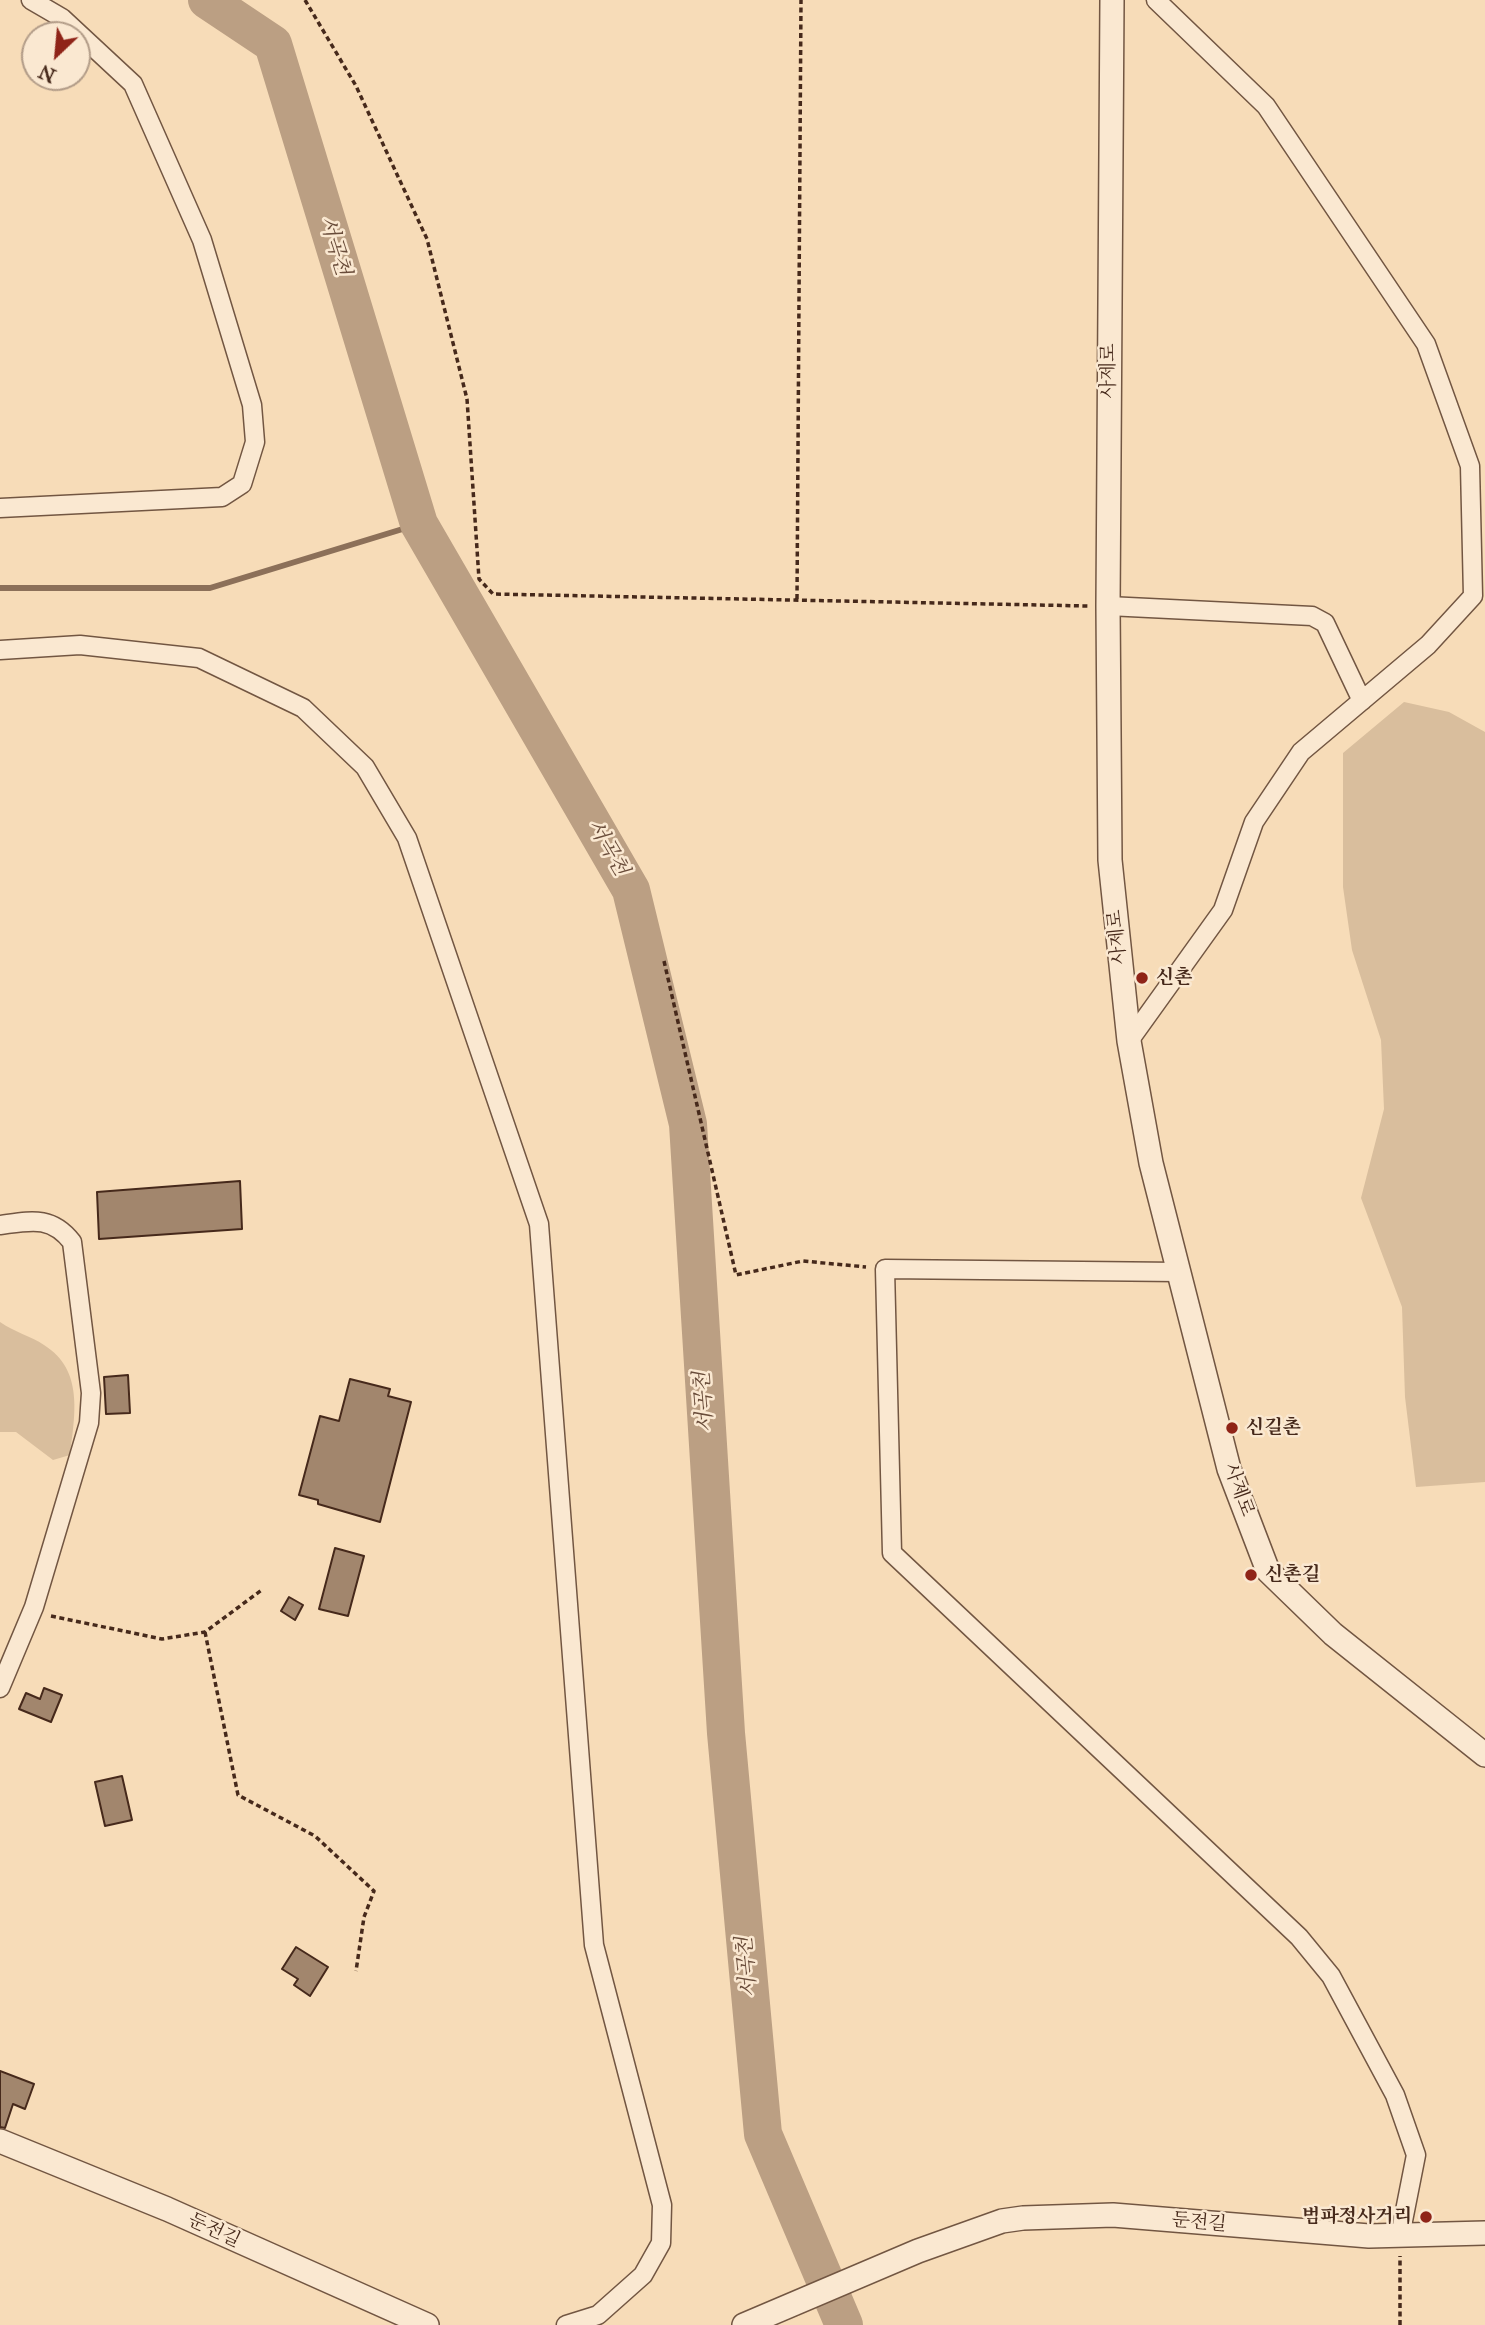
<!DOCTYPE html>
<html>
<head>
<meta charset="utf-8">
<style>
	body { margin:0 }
	#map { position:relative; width:1485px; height:2325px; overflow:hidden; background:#f7dcb8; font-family:"IM FELL Great Primer",serif }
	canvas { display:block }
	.north { position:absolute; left:21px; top:21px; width:70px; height:70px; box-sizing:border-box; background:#fae8d1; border:2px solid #b29c88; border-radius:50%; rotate:206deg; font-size:19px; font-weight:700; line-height:28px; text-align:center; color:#46291b }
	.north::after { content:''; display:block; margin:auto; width:24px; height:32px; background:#8f2418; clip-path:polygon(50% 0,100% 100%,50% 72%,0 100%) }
</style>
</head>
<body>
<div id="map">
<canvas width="1485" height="2325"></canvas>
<div class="north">N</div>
</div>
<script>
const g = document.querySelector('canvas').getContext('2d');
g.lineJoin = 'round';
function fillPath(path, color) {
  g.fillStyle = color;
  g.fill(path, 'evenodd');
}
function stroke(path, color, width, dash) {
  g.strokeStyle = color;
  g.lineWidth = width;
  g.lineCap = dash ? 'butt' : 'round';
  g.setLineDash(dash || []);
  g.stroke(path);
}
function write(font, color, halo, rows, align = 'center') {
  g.font = font + ' "IM FELL Great Primer","Noto Serif KR",serif';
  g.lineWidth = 5;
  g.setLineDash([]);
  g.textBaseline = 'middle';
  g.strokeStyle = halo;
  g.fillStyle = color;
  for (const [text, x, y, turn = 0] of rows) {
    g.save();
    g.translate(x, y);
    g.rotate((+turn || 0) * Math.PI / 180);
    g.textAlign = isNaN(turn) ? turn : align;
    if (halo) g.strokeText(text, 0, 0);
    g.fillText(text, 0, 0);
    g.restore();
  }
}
fillPath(new Path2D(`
	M1404,702L1449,712L1485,732V1482L1416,1487L1405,1397L1402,1307L1361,1198L1384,1109L1381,1040L1352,950L1343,887V753Z
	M0,1322C14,1332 31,1336 44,1345C84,1370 75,1415 70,1455L53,1460L16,1432H0Z`), '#d9be9d');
stroke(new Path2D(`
	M0,588H210L419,524`), '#8c7059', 6);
stroke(new Path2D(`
	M207,0L273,44L419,524L631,890L688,1124L726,1733L763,2134L844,2325`), '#bb9f83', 38);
const building = new Path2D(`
	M240,1181L242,1229L99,1239L97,1192Z
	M128,1375L130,1413L106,1414L104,1377Z
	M350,1379L390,1389L388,1396L411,1402L380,1522L318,1504V1500L299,1495L320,1416L339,1421Z
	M335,1548L364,1556L348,1616L319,1609Z
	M289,1597L303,1605L295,1620L281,1611Z
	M44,1688L62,1695L51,1722L19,1709L26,1693L40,1699Z
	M122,1776L132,1820L105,1826L95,1782Z
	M296,1947L328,1967L310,1996L294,1985L298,1979L282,1969Z
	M0,2071L34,2084L25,2109L13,2104L5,2128L0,2127Z`);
fillPath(building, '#a2866d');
stroke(building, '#46291b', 2);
const minor = new Path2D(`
	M0,508L222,497L242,484L255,442L252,405L202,240L133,84L62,18L31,0
	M1108,606L1312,616L1325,623L1362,701
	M0,650L80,645L199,658L303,708L365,767L407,838L539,1224L594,1945L662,2205L661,2243L643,2275L598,2315L566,2325
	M1129,1041L1223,910L1254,822L1301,752L1428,645L1473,596L1470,466L1426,344L1266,106L1156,0
	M0,1225C30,1221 51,1215 72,1242L91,1393L89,1423L34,1607L0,1688
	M1179,1272L885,1269L892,1553L1299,1937L1331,1976L1395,2095L1416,2155L1400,2236`);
const tertiary = new Path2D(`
	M1112,0L1108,606L1110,860L1129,1041L1151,1163L1229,1469L1268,1571L1333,1634L1485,1755
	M0,2141L167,2209L427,2325
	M744,2325L918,2251L1002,2221L1023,2218L1113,2215L1369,2236L1485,2233`);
stroke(minor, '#725642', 21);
stroke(tertiary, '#725642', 26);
stroke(new Path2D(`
	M305,0L356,86L427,239L467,399L479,579L493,594L1088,606
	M797,599L801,0
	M664,961L736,1275L803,1261L866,1267
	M51,1616L162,1639L205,1632L263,1589
	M205,1632L238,1795L315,1836L374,1891L364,1917L356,1971
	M1400,2325V2256`), '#46291b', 3.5, [5, 3.5]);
stroke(minor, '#fae8d1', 18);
stroke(tertiary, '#fae8d1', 23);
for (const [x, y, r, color] of [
	[1142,978,7,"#8f2418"],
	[1232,1428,7,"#8f2418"],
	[1251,1575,7,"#8f2418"],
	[1426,2217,7,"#8f2418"]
]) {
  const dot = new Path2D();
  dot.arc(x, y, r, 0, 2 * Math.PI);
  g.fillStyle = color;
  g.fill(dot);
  stroke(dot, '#fae8d1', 2.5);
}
write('19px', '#46291b', '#fae8d1', [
	["사제로",1109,371,-90],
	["사제로",1118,937,-96],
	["사제로",1238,1490,70],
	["둔전길",1199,2223,5],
	["둔전길",214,2231,25]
]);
write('bold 19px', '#46291b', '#fae8d1', [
	["신촌",1156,978],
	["신길촌",1246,1428],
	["신촌길",1265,1575],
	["범파정사거리",1412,2217,"right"]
], 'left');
write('italic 21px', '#694c3a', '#fae8d1', [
	["서곡천",334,246,73],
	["서곡천",607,848,60],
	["서곡천",705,1402,-94],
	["서곡천",748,1967,-95]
]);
</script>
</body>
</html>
